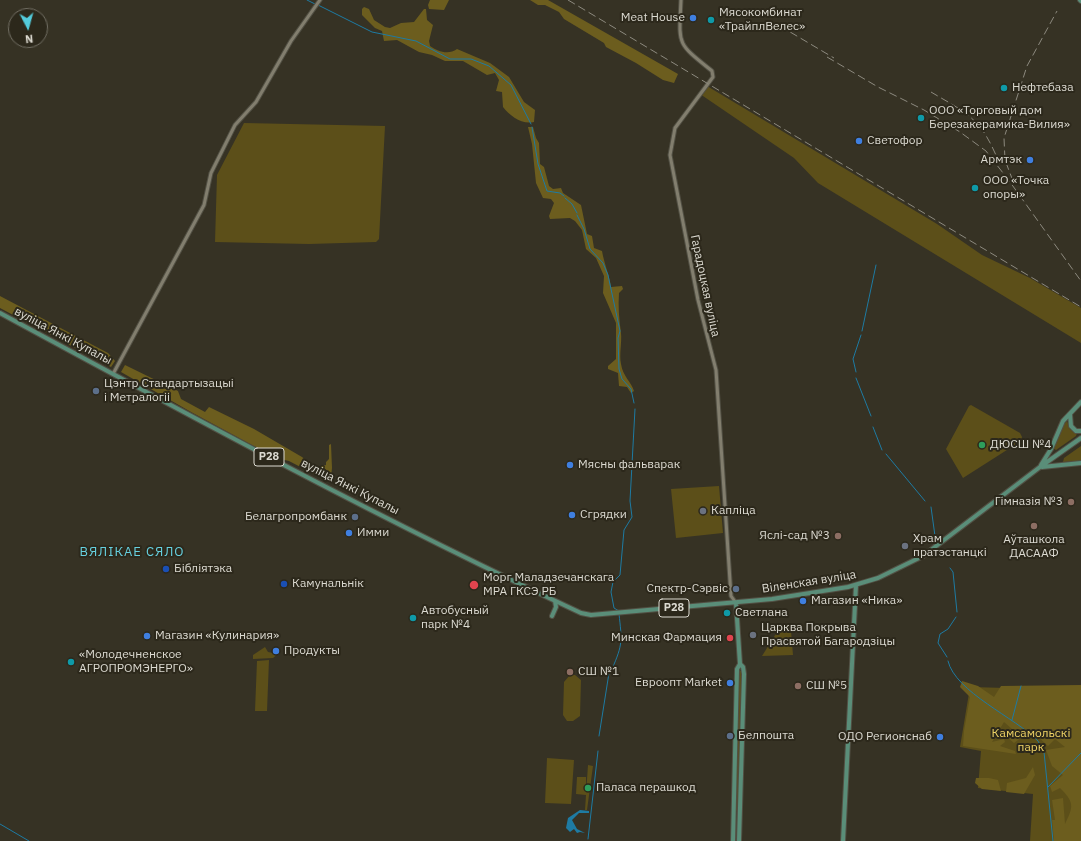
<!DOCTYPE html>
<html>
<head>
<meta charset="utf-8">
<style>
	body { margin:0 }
	#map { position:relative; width:1081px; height:841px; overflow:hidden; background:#363224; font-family:"IBM Plex Sans",sans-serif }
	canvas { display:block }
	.north { position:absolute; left:8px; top:8px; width:40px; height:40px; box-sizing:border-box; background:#2c281b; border:1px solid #726f64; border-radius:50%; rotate:174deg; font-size:11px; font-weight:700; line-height:16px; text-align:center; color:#dcdad1 }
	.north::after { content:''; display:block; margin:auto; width:14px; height:18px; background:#53cbdb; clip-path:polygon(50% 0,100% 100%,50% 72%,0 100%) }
</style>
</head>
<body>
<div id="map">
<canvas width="1081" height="841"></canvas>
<div class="north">N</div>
</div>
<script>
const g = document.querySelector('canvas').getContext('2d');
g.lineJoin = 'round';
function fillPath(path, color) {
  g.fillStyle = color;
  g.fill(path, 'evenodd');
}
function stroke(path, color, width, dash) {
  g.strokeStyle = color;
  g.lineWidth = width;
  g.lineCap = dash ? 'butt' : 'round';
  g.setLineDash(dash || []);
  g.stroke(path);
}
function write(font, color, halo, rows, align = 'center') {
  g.font = font + ' "IBM Plex Sans",sans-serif';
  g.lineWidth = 4;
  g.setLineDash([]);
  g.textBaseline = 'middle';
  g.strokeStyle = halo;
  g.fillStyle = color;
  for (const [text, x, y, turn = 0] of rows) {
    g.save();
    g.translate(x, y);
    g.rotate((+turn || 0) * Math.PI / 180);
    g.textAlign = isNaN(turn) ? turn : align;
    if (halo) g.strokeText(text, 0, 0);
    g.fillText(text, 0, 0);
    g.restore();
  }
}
fillPath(new Path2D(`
	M707,86L937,224L982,255L1030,278L1081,308V343L818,183L794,158L700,94Z
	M244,123L385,126L379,239L376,242L309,244L215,242L217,175Z
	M971,405L1020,433L1022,437L1021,441L963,478L946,449L969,406Z
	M1067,421L1070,429L1077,433L1076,436L1056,450L1053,448L1062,426Z
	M1081,446V461L1063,462L1064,458Z
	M719,486L723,533L676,538L671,489Z
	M791,631L793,655L762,656L777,632Z
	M265,647L268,652L278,654L273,658L253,659V655Z
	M269,660L267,711H255L257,661Z
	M739,671H743L739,811L735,810Z
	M570,675H575L581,680L580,716L573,721H567L563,715L564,682Z
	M970,687L1081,690V841H1030L1033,794L978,788L981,751L960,747Z
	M547,758L574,760L571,804L545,803Z
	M588,765L593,766L587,810H585L586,795L576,794L577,777H586V794Z`), '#5c4f19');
fillPath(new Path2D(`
	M430,0H449L444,10L429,9L428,5Z
	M530,0H548L678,74L674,83L663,80L636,63L606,47L604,43L564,19L559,12L545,5H538Z
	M364,7L369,9L374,20L385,27L390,28L401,23L414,22L424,9H426L427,20L433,25L429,41L430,46C438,52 449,55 457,49L490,63L509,77L524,102L535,110L534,122C522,125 510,116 503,107L502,92L496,91L499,80L495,73L487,75L463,61H445L432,55L419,52L397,40L384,41L382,31L375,28L362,15V9Z
	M528,127H533L536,138L539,143L540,164L544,167L549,186L553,189L561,188L563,193L581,205L587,234L592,236L594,248L602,251C604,263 609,274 611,287L622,286L623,289L619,293C618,306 619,319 621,333C622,343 619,354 621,364C623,377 631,381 634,391L631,393L627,387L619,386L618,373L608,369V366L616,359V323L603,293L604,276L596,258L586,249L582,230L575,221L570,218L550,219L549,216L554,203L551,199L543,198L536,183L532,144Z
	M0,296L108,353L115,361L111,367L0,308Z
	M125,365L178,391L181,399L205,412L209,407L254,429L302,457L316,468L326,465V462L329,459V445L331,444L332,468L331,477L326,479L319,475H316L289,461L276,458L191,412L121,372Z
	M962,681L978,686L994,697L1001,686L1081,685V841H1054L1052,820H1055L1052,800L1063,798L1065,824C1074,806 1074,802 1060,788L1052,792L1050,786L1063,775L1052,766L1046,750L1065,747L1055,739L1048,746L1035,734H1026L1014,743L1007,737L1012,729L1004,722L992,742L1004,739L1005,742L1000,746L1015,751L1016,754L963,746L964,731L970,697L960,687Z
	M1033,767L1035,775L1024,794L1006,792L1007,783L1026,778Z
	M976,778H989L998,780L1001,791L982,789L975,783Z`), '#6c5d1e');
fillPath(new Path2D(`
	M580,810L589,811V813H579L572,820L577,829L585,833L580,832L577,833L574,829L570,832L566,828L568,818Z`), '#1e7ba3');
stroke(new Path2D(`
	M307,0L315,4
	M318,5L372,32L416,41L450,59H471L489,66L511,85L531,124
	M532,127L538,164L547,191L560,193L564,196
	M565,198L572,204L577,213
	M577,215L584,229L590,249L603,263L608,275L620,331L618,338L619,369L622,379L631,389L634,403
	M862,331L876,265
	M856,372L853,359L861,335
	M856,378L871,416
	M873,427L882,450
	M886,454L925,501
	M931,507L935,536
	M950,568L953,572L957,612
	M619,611L614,608L611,592L613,582L620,575L624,530L632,517L630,501L635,409
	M947,657L938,643L940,634L948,629L956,617
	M948,661C955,692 1016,718 1038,741L1044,752L1053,841
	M612,669C623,644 622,641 619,614
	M1012,720L1021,686
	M599,736L609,673
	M1048,787L1081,753
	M0,824L29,841
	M588,839L598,751`), '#1e7ba3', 1);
const minor = new Path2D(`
	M681,0C679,46 676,42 712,71L713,77L675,128L670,155L698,300L716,370L731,596L736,603
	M113,374L204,205L211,173L235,125L256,102L291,41L320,0`);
const major = new Path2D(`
	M1080,0L1081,1
	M0,313C192,417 384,521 581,613L591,615L772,599L848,587L878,578L923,556L1040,467L1081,438
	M1070,414L1071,426L1076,431H1081
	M1041,465L1051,449L1063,421L1081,402
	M1042,467L1081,463
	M736,603L740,664L743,667L744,674L739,841
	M552,616L556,607L555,601
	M733,841L737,669L740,664
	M843,841L856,585`);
stroke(minor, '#525044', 5);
stroke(major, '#525044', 6);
stroke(minor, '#827e6e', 3);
stroke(major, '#5a8e79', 4);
stroke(new Path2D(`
	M568,0L1081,307
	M780,26L834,58
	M827,57L878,87L924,110L960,132L986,151L1010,182L1081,281
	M931,92C949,103 971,113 983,131C990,141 995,153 1000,164
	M1013,181L1005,160L1004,138L1027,66L1057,11`), '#8d8a7f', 1, [8, 4]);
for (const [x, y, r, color] of [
	[693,18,4,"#3f7fe0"],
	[711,20,4,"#0f9aa8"],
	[1004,88,4,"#0f9aa8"],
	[921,118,4,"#0f9aa8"],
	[859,141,4,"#3f7fe0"],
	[1030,160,4,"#3f7fe0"],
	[975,188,4,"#0f9aa8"],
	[96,391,4,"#5c6f8a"],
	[982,445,4,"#2e9e5b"],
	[570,465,4,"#3f7fe0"],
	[1071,502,4,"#8d6e63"],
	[703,511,4,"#6b7280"],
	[572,515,4,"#3f7fe0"],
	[355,517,4,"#5c6f8a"],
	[1034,526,4,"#8d6e63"],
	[349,533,4,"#3f7fe0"],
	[838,536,4,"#8d6e63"],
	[905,546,4,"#6b7280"],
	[166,569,4,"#1a4fb4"],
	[284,584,4,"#1a4fb4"],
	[474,585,5,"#e0444e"],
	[736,589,4,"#5c6f8a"],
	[803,601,4,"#3f7fe0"],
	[727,613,4,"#0f9aa8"],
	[413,618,4,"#0f9aa8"],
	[753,635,4,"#6b7280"],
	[147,636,4,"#3f7fe0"],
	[730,638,4,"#e0444e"],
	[276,651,4,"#3f7fe0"],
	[71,662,4,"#0f9aa8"],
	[570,672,4,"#8d6e63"],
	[730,683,4,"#3f7fe0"],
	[798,686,4,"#8d6e63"],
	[730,736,4,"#5c6f8a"],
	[940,737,4,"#3f7fe0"],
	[588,788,4,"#2e9e5b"]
]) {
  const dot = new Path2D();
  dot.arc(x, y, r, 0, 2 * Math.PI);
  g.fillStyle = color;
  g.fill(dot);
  stroke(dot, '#2c281b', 1.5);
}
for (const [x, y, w] of [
	[269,457,30],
	[674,608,30]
]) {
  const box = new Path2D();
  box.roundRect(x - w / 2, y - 9, w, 18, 3);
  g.fillStyle = '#2c281b';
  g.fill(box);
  stroke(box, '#dcdad1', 1);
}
write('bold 11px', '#dcdad1', null, [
	["Р28",269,457],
	["Р28",674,608]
]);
write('12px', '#dcdad1', '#2c281b', [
	["Мясокомбинат",719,13],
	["«ТрайплВелес»",719,27],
	["Meat House",685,18,"right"],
	["Нефтебаза",1012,88],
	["ООО «Торговый дом",929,111],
	["Березакерамика-Вилия»",929,125],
	["Светофор",867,141],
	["Армтэк",1022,160,"right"],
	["ООО «Точка",983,181],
	["опоры»",983,195],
	["Цэнтр Стандартызацыі",104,384],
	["і Метралогіі",104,398],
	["ДЮСШ №4",990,445],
	["Мясны фальварак",578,465],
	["Гімназія №3",1063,502,"right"],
	["Капліца",711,511],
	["Сгрядки",580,515],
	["Белагропромбанк",347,517,"right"],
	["Имми",357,533],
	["Яслі-сад №3",830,536,"right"],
	["Храм",913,539],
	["пратэстанцкі",913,553],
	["Аўташкола",1034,540,"center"],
	["ДАСААФ",1034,554,"center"],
	["Бібліятэка",174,569],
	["Морг Маладзечанскага",483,578],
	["МРА ГКСЭ РБ",483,592],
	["Камунальнік",292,584],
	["Спектр-Сэрвіс",728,589,"right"],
	["Магазин «Ника»",811,601],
	["Автобусный",421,611],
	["парк №4",421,625],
	["Светлана",735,613],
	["Царква Покрыва",761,628],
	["Прасвятой Багародзіцы",761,642],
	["Магазин «Кулинария»",155,636],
	["Минская Фармация",722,638,"right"],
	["Продукты",284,651],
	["«Молодечненское",79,655],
	["АГРОПРОМЭНЕРГО»",79,669],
	["СШ №1",578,672],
	["Евроопт Market",722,683,"right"],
	["СШ №5",806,686],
	["Белпошта",738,736],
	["ОДО Регионснаб",932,737,"right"],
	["Паласа перашкод",596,788]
], 'left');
write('12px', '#dcdad1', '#2c281b', [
	["Гарадоцкая вуліца",705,286,78],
	["вуліца Янкі Купалы",63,336,28],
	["вуліца Янкі Купалы",350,487,27],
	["Віленская вуліца",809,582,-9]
]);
write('12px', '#efd365', '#2c281b', [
	["Камсамольскі",1031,734],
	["парк",1031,748]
]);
g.letterSpacing = '1px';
write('13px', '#66d0df', '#2c281b', [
	["ВЯЛІКАЕ СЯЛО",132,552]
]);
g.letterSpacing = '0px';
</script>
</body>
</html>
